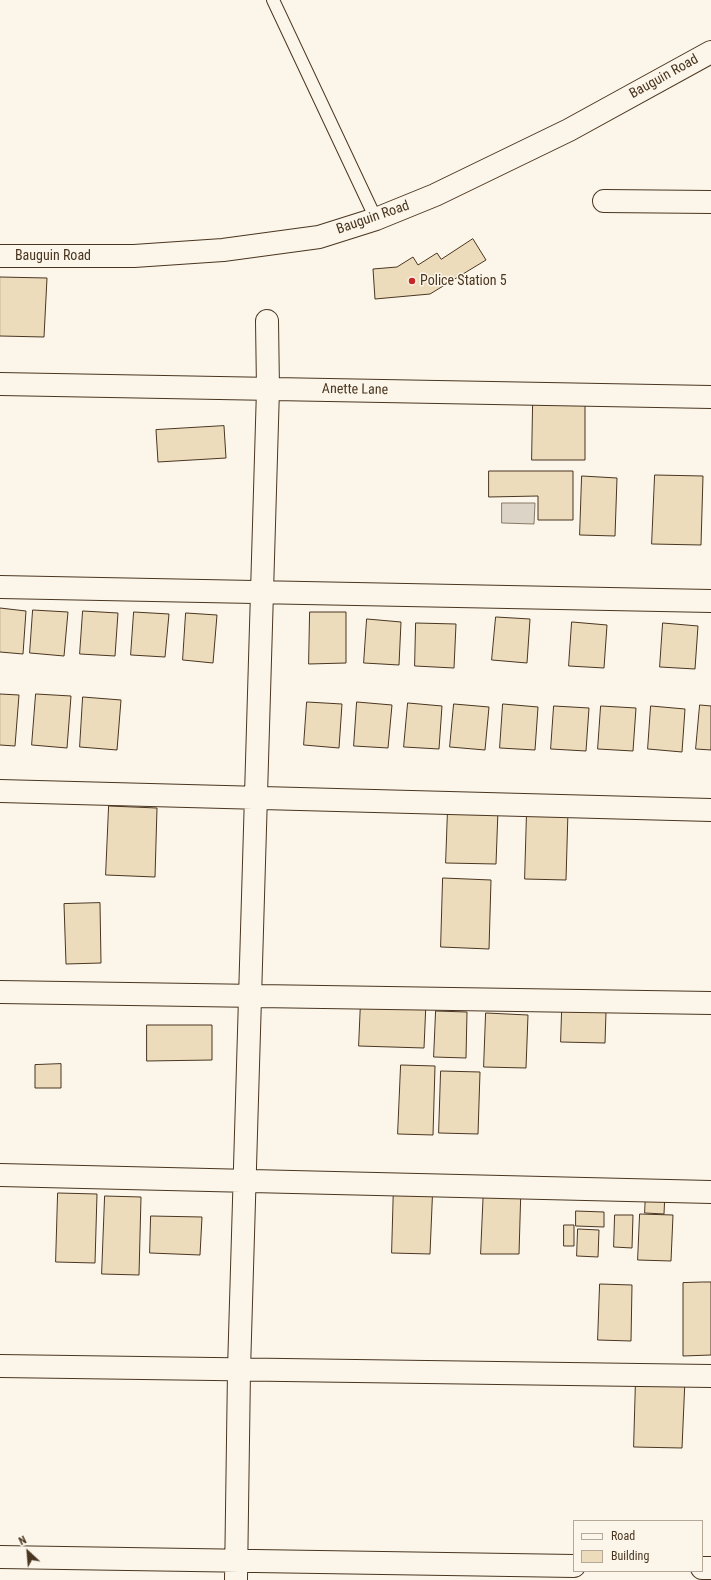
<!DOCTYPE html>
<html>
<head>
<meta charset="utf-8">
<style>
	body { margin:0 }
	#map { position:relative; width:711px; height:1580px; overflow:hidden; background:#fbf6e9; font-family:"Roboto Condensed",sans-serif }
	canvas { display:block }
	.legend { position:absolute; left:573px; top:1520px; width:130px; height:52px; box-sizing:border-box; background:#fbf6e9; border:1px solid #b4a999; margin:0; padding:5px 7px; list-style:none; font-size:12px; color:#4a3520 }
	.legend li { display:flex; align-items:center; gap:8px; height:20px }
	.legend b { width:20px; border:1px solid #b4a999 }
	.north { position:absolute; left:8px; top:1532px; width:40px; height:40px; -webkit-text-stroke:3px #fbf6e9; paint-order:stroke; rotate:334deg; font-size:11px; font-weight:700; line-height:16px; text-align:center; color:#4a3520 }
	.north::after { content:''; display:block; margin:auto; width:14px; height:18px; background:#4a3520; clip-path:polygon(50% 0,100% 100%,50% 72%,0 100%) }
</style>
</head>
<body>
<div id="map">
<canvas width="711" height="1580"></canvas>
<ul class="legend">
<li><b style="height:5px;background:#fbf6e9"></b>Road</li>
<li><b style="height:11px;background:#ecdcbc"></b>Building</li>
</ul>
<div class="north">N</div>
</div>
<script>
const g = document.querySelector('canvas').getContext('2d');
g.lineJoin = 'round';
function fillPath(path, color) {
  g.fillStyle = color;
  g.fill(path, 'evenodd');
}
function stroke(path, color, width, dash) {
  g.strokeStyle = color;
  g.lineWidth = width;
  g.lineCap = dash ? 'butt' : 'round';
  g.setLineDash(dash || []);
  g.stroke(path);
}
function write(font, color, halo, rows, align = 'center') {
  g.font = font + ' "Roboto Condensed",sans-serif';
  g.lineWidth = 3;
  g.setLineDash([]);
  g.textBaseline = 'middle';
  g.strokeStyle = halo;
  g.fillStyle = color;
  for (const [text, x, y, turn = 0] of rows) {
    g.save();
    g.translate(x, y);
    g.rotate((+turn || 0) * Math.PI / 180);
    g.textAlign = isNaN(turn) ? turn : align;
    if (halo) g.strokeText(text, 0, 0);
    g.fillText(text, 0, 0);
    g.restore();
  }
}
const water = new Path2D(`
	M502,503H535L534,524L502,523Z`);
fillPath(water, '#dcd4c6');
stroke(water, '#887966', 1);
const building = new Path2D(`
	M473,239L486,260L430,294L375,299L373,269L397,267L413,257L418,265L437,253L441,259Z
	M0,277L47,278L44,337L0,336Z
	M533,404L585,405V460H532Z
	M224,426L226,458L158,462L156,430Z
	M489,471H573V520H538V496L489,497Z
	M655,475L703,476L701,545L652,544Z
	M582,476L617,478L615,536L580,535Z
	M0,608L26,611L23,654L0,652Z
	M33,610L68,612L64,656L30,653Z
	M83,611L118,613L115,656L80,654Z
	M134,612L169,614L165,657L131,655Z
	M310,612H346V663L309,664Z
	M186,613L217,615L213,663L183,660Z
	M496,617L530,619L527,663L492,660Z
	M367,619L401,622L399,665L364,663Z
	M572,622L607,625L604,668L569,666Z
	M416,623L456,624L454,668L415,666Z
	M663,623L698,626L695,669L660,667Z
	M0,694L19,695L15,746L0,745Z
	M36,694L71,696L67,748L32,745Z
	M83,697L121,700L117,750L80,747Z
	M307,702L342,704L339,748L304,745Z
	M357,702L392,705L388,748L354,746Z
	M408,703L442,706L439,749L404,747Z
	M454,704L489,707L485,750L450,747Z
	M503,704L538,707L535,750L500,748Z
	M700,705L711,706V750L696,749Z
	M554,706L589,708L586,751L551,749Z
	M601,706L636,708L633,751L598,749Z
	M651,706L685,709L682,752L648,749Z
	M109,806L157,808L155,877L106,875Z
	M448,808L498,810L496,864L446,863Z
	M527,810L568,811L566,880L525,879Z
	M443,878L491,880L489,949L441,947Z
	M100,903L101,963L66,964L64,904Z
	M361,1000L426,1002L424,1048L359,1046Z
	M436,1011L467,1012L466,1058L434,1057Z
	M562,1011L606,1012L605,1043L561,1042Z
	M486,1013L528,1015L526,1068L484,1067Z
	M147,1025H212V1060L147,1061Z
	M61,1064V1088H35V1065Z
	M401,1065L435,1066L433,1135L398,1134Z
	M441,1071L480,1072L478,1134L439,1133Z
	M394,1181L433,1182L430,1254L392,1253Z
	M484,1185L521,1186L519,1254H481Z
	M646,1191L665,1192L664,1214L645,1213Z
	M58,1193L97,1194L95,1263L56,1262Z
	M105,1196L141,1197L139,1275L102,1274Z
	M576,1211L604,1212V1227L576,1226Z
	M640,1214L673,1215L671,1261L638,1260Z
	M615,1215H633L632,1248L614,1247Z
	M151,1216L202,1217L200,1255L150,1253Z
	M564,1225H574V1246H564Z
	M578,1229L599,1230L598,1257L577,1256Z
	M703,1282H711V1355L683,1356V1283Z
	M600,1284L632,1285L631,1341L598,1340Z
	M636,1377L685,1379L682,1448L634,1447Z`);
fillPath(building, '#ecdcbc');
stroke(building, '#4a3520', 1);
const service = new Path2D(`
	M273,0L376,219`);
const minor = new Path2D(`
	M604,201L711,202
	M0,384L711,397
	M0,587L711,601
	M0,791L711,810
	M0,992L711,1003
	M0,1175L711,1192
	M0,1366L711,1376
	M0,1557L574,1566
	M702,1568H711
	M236,1580L239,1370L268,389L267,321`);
const tertiary = new Path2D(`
	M0,256H134L223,250L319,237L376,219L435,195L569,130L711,52`);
stroke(service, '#4a3520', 14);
stroke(minor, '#4a3520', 24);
stroke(tertiary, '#4a3520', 24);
stroke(service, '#fbf6e9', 12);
stroke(minor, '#fbf6e9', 22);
stroke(tertiary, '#fbf6e9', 22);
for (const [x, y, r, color] of [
	[412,281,4,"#c62828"]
]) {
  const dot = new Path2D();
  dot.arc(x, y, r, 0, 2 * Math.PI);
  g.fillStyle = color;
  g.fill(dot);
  stroke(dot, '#fbf6e9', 1.5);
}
write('14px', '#4a3520', '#fbf6e9', [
	["Bauguin Road",664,77,-29],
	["Bauguin Road",373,218,-19],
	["Bauguin Road",53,256],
	["Anette Lane",355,390,1]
]);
write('14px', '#4a3520', '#fbf6e9', [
	["Police Station 5",420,281]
], 'left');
</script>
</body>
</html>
